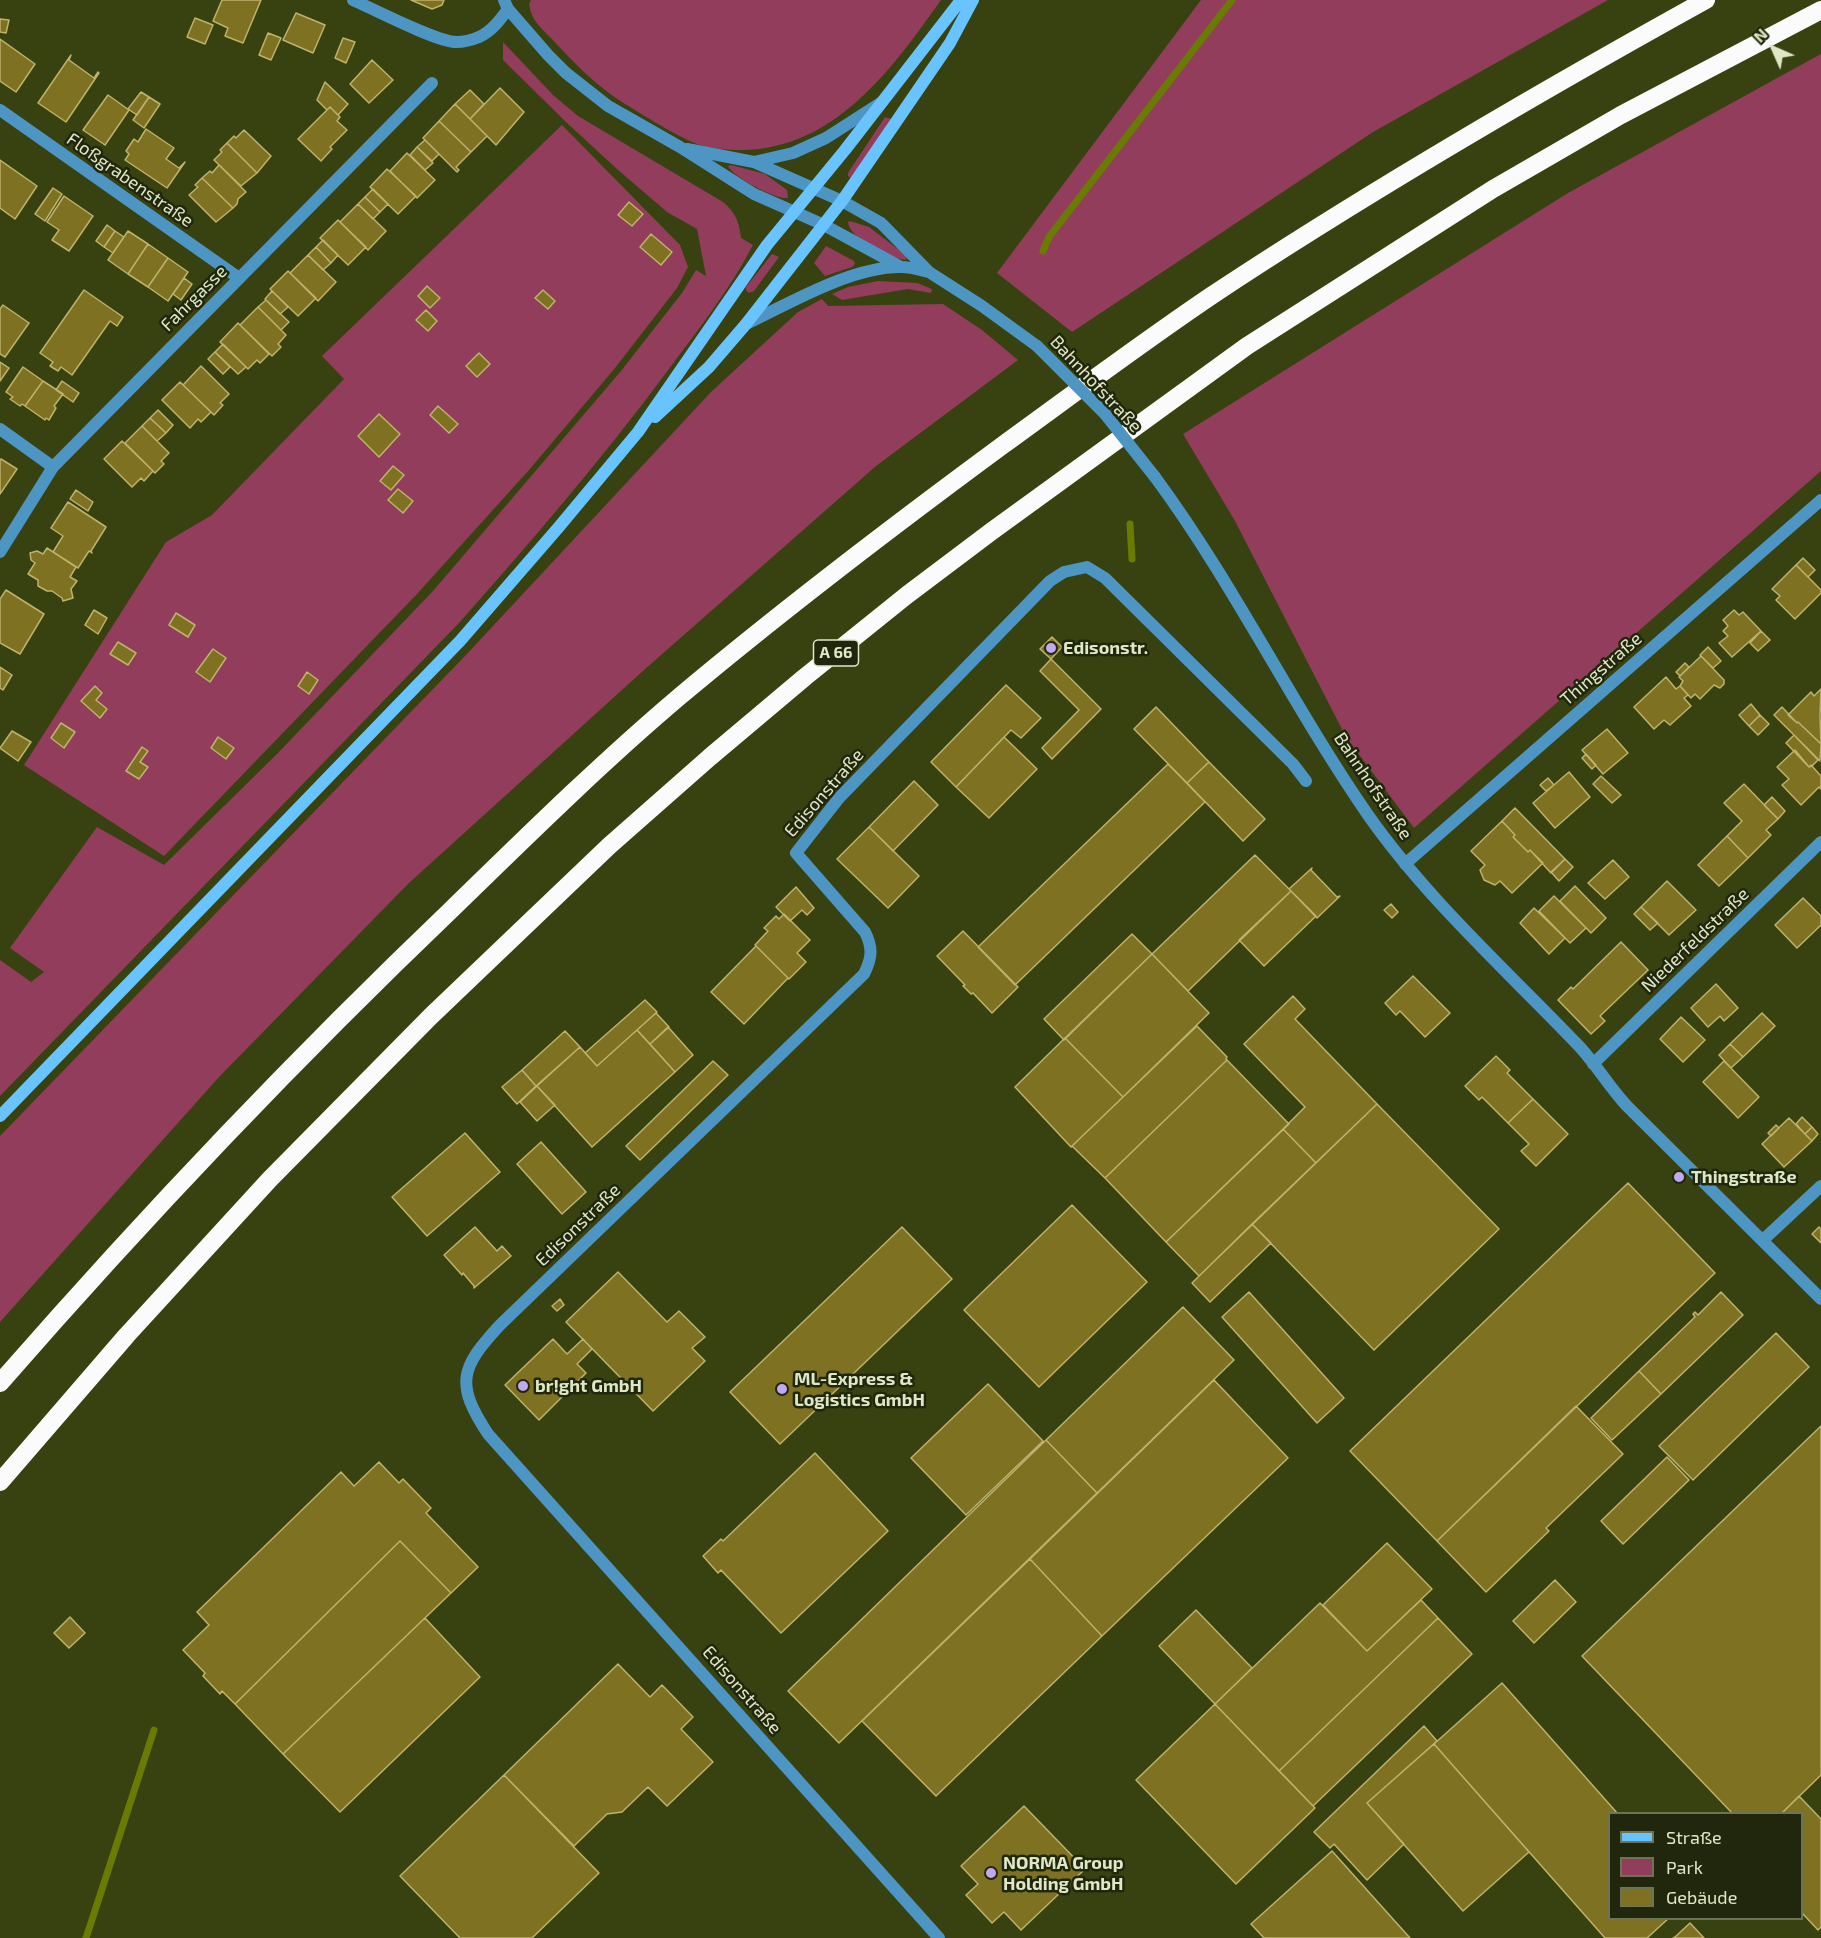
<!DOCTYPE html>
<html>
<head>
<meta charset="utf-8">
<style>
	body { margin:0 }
	#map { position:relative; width:1821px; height:1938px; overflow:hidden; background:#384210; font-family:"Exo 2",sans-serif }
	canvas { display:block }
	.legend { position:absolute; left:1608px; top:1812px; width:195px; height:108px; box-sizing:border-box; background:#21270c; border:2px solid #6d7456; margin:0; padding:8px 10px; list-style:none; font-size:18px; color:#dfe8c6 }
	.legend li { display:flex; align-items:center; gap:12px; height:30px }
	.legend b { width:30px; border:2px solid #6d7456 }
	.north { position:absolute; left:1743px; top:18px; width:60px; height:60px; -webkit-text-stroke:4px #21270c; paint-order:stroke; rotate:315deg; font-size:16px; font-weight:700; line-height:24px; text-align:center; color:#dfe8c6 }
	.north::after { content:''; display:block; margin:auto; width:21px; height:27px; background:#dfe8c6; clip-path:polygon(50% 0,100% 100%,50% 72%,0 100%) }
</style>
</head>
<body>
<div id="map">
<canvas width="1821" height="1938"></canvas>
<ul class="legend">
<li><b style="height:8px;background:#69c3ff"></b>Straße</li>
<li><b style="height:16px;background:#923d5c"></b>Park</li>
<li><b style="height:16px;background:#7e7122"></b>Gebäude</li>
</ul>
<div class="north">N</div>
</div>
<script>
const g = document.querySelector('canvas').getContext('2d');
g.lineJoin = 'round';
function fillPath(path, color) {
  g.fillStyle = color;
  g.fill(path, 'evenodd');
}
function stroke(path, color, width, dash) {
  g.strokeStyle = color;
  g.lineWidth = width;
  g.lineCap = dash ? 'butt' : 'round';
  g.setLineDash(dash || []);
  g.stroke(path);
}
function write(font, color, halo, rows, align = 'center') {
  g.font = font + ' "Exo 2",sans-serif';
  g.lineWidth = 5;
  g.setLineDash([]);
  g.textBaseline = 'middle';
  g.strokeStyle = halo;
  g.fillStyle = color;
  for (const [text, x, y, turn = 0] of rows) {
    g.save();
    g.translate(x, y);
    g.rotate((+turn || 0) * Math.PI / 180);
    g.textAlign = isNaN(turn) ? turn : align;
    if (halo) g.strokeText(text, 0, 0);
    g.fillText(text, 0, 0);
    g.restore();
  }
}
fillPath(new Path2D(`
	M531,0H941C892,69 835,149 742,150C728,150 710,149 697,144C676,136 645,116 625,104C596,86 574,63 551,38C545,32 537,25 533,17C531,13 530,9 529,4Z
	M1201,0H1608L1373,132L1072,332L997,273Z
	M503,42L553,95L578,116L723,202C736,213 739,222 741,238L753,245C729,291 697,331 666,373C601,460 531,542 459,623L0,1096V960L31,982L44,972L10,948L97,827L164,865L277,754L433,591L621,371L682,293L696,270L706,276L697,229L667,212L617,169L567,123L503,60Z
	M1821,54V471L1414,828L1346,737L1235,521L1183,434L1568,193Z
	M885,117L891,119V122L851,178L848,176V173Z
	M562,125L680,245L688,267L677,288L615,368L529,470L417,594L164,856L24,765L166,542L212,515L344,379L322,356Z
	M731,165L765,174L787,190L788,198C776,200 733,177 728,166Z
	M850,221L869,227L907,256L906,260C891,259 849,239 848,222Z
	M826,246L854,261L855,264L852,267L825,276L814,263Z
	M772,254L779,257L754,291L749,293L746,290V287Z
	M878,281L917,283L932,289L931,293L908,289L842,300L832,294L848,287Z
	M822,299L828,306L943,304L982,330L1018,360L876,466L644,670L409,883L219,1077L0,1322V1136L466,655L711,392L798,312Z`), '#923d5c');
stroke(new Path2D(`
	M1043,251L1049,237L1232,0
	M1130,524L1132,559
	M86,1938L154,1730`), '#697b00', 7);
const building = new Path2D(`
	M222,0H261L243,43L225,36L228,28L213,21Z
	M411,0H444L442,5L432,9Z
	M296,13L325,25L313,53L283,40Z
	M195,18L213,25L205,44L187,37Z
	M0,19L9,20L6,33L0,32Z
	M268,33L281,38L271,60L259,55Z
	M343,38L355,42L346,63L335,58Z
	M0,39L35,64L16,92L0,81Z
	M71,55L69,60L94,78L98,72L99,73L66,122L38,103Z
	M372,60L393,80L369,103L350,84Z
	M325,82L348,104L338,115L330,107L327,110L317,100Z
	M500,88L524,112L496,145L470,119Z
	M470,90L484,104L470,119L455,104Z
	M141,92L149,97L137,115L128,109Z
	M108,95L129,110L105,145L83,130Z
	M149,97L160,104L144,128L133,120Z
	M455,104L487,136L471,152L439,121Z
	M330,107L340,117L337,121L347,130L330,147L332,149L321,161L298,139Z
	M439,121L471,152L456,167L459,170L457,172L423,138Z
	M146,129L174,148L166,159L179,168L185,162L167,188L125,160L129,154L126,151L134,139L138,142Z
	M244,130L271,156L257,173L227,143L234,136L236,138Z
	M425,140L439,154L432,161L417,147Z
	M227,143L257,173L241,186L214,160L222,152L220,150Z
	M417,147L433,163L425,170L410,155Z
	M407,153L435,180L417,198L390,171Z
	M0,160L37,186L15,219L0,208Z
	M219,165L246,192L238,199L237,204L233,208L202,178L210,171L212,173Z
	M387,169L416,196L398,214L370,187Z
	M202,178L233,208L216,222L189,195L198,187L195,185Z
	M53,188L62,194L45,221L35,214Z
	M373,189L388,204L380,212L365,197Z
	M64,196L93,216L69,251L52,240L59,230L47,222Z
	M365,197L380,212L373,219L358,204Z
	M629,202L643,214L632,226L618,215Z
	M358,204L386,231L368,250L340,222Z
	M338,220L366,247L348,265L320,238Z
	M107,225L115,231L104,247L96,241Z
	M115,231L124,237L113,253L104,247Z
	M128,231L148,244L128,274L108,260Z
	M651,234L672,252L661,265L640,247Z
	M323,240L338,255L331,263L316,247Z
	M148,244L168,258L148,287L128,274Z
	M316,247L331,263L323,270L308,255Z
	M308,255L336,282L318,301L290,273Z
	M168,258L188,272L168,301L148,287Z
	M288,271L316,298L298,316L270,289Z
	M184,278L192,284L181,300L173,294Z
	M427,286L440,298L430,308L418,296Z
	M84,290L123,317L117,326L110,321L72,375L61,367L58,371L50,366L53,362L40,353Z
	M543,290L555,301L548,309L535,298Z
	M272,291L288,307L280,314L265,299Z
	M266,300L289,322L281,330L258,307Z
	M3,305L29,323L5,357L0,354V309Z
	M258,307L286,335L278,344L281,347L272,356L240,325Z
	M426,310L437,321L428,331L416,320Z
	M238,323L269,354L260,363L257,360L248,369L220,342Z
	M223,344L246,367L238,374L215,352Z
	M215,352L230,367L223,374L208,359Z
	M479,353L490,364L477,377L466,366Z
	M0,362L9,368L0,381Z
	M201,366L229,394L220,403L223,405L214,415L183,385Z
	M23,367L43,381L25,406L22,404L20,406L10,399L13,397L6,392Z
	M43,381L63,394L54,406L56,408L49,420L46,418L45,420L25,406Z
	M62,381L79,393L73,402L56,390Z
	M180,382L211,412L201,422L198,419L190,428L162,400Z
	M438,406L458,424L449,433L430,415Z
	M158,410L173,425L166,433L150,418Z
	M379,414L400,434L379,457L358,436Z
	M150,418L166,433L157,441L142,426Z
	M142,426L169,453L161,461L164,464L155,473L125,443Z
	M122,441L153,471L144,481L141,478L132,487L104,459Z
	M1,459L17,469L0,494V460Z
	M393,466L404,475L391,490L380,481Z
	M398,489L413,501L403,513L388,500Z
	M76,490L93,502L88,511L70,499Z
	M68,502L106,527L91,551L92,553L89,551L78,568L53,552L63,536L51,528Z
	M47,548L76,567L70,577L77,581L71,589L73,598L63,601L62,598L52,591H47L38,586V580L28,574L35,563L31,560L30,553L37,551L43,554Z
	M1803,558L1815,570L1808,577L1796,565Z
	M1796,565L1821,590V593L1795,619L1776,600L1780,596L1772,589Z
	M6,590L44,614L20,654L0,643V599Z
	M94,610L107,618L98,634L85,625Z
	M1734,610L1739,615L1743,612L1761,631L1732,657L1719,643L1728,636L1723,631L1728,626L1723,620Z
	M176,613L195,625L188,637L169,625Z
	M1761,631L1770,640L1758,651L1750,643Z
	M1052,637L1062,647L1051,659L1040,649Z
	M118,642L136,653L128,665L110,654Z
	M1708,647L1721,661L1713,668L1700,655Z
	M213,649L226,658L210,682L196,672Z
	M1701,656L1724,680V684L1720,688L1714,685L1700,699L1695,694L1691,698L1680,686L1683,681L1679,677Z
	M1051,659L1101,709L1052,759L1042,748L1079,710L1040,671Z
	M1685,663L1689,667L1680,676L1676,672Z
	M0,667L12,675L3,690L0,688Z
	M307,672L318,680L309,694L298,686Z
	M1666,677L1676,689L1680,686L1688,695L1684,698L1691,706L1670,725L1664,720L1654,729L1634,707Z
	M1006,685L1041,718L1021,738L1011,730L956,787L931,762Z
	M95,686L102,693L96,700L107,709L100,718L81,701Z
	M1821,689L1820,716L1821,744L1798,722L1797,723L1788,715L1811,692L1814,696Z
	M1751,704L1760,715L1749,726L1739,715Z
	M1156,707L1209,762L1187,783L1134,729Z
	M1782,707L1797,723L1798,722L1821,744L1820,761L1774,715Z
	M1760,715L1769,724L1758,735L1749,726Z
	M61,723L75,732L64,748L51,738Z
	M1607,729L1628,753L1603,774L1582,750Z
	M12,731L31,742L18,761L0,748Z
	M1794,735L1818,760L1812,766L1809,767L1786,743Z
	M218,737L234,748L226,759L211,748Z
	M1004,737L1037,769L989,818L956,787Z
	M142,747L148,751L140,762L148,767L139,779L126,771Z
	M1795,750L1809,767L1811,765L1821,776V789L1819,787L1801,805L1782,785L1789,779L1777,767Z
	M1586,754L1596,765L1592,769L1582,758Z
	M1209,762L1265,819L1243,841L1187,783Z
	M1168,764L1205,802L1015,985L978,947Z
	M1569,772L1590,797L1555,828L1533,803Z
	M1601,776L1621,795L1612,803L1593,784Z
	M1548,778L1554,785L1546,791L1540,785Z
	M914,781L938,805L893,851L869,827Z
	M1744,784L1778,819L1766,830L1771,835L1748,858L1727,836L1742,821L1724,803Z
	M1772,797L1785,811L1778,819L1764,805Z
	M1515,808L1565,859L1551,873L1530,850L1528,852L1513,837L1515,835L1502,821Z
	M1502,821L1515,835L1513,837L1528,852L1530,850L1543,863L1512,893L1500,881L1495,885L1484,880L1480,870L1485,865L1471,851Z
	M869,827L919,876L888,908L837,859Z
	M1727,836L1748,858L1719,886L1698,865Z
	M1255,855L1291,891L1188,991L1152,954Z
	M1565,859L1573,867L1559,881L1551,872Z
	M1613,860L1629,877L1605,899L1588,883Z
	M1312,868L1311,870L1337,897L1340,896L1317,918L1289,889Z
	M1667,881L1696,910L1669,935L1641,907Z
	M1575,886L1606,918L1591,933L1560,901Z
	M796,887L814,908L807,915L802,910L790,921L776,907Z
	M1291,891L1316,916L1264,966L1239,940Z
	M1554,896L1586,928L1570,943L1539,911Z
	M1803,898L1821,916V925L1797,948L1775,925Z
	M1391,904L1398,912L1392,918L1384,910Z
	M1641,907L1658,923L1650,930L1634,914Z
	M1534,908L1565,938L1549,954L1520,923Z
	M784,914L810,940L797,953L806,962L789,979L755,945L768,931L764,928L776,916L779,919Z
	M963,931L1018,987L992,1013L973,993L971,994L963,986L965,985L937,956Z
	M1132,934L1152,954L1064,1040L1044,1019Z
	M1621,942L1648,970L1600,1016L1605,1021L1591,1034L1558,1000L1571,987L1573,989Z
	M756,946L788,978L744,1024L711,992Z
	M1152,954L1209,1013L1123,1097L1065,1038Z
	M1413,976L1450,1013L1425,1037L1400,1011L1396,1015L1385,1003Z
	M1716,984L1738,1008L1724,1021L1720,1016L1708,1027L1691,1008Z
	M1293,996L1305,1009L1295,1019L1377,1104L1316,1163L1283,1129L1305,1107L1244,1044Z
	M645,1000L657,1012L597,1066L585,1053Z
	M656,1013L669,1027L650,1044L637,1030Z
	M1762,1013L1775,1026L1743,1057L1730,1044Z
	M1681,1017L1705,1040L1683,1062L1660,1039Z
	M1197,1026L1227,1057L1226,1059L1227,1060L1105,1178L1072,1146Z
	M668,1027L693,1055L675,1072L650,1044Z
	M637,1030L675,1072L592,1147L537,1086L580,1047L597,1066Z
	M565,1031L580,1047L536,1086L522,1070Z
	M1065,1038L1123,1097L1071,1147L1015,1087Z
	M1730,1044L1743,1057L1731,1068L1719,1055Z
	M1496,1056L1510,1070L1507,1073L1533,1099L1508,1123L1482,1097L1479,1100L1465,1086Z
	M1227,1060L1289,1124L1166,1242L1105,1178Z
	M713,1061L728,1075L640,1160L626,1146Z
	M1724,1061L1759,1097L1738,1118L1703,1082Z
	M522,1070L536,1086L517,1104L502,1087Z
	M537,1086L555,1105L537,1121L520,1102Z
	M1533,1099L1568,1134L1536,1166L1521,1151L1529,1144L1508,1123Z
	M1377,1104L1499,1229L1374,1350L1252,1224Z
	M1802,1117L1812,1127L1805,1134L1796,1124Z
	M1789,1118L1812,1141L1784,1167L1762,1144Z
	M1776,1125L1779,1128L1771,1136L1768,1133Z
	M1812,1127L1818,1134L1812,1141L1805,1134Z
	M1283,1129L1316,1163L1199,1276L1166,1242Z
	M465,1133L500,1172L427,1236L392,1197Z
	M541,1142L586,1192L562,1214L517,1164Z
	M1628,1183L1715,1273L1437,1541L1350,1451Z
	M1072,1205L1147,1282L1039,1387L964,1310Z
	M1252,1224L1271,1243L1210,1302L1192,1283Z
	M475,1227L497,1251L502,1246L511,1256L474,1288V1286L463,1273L462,1275L444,1255Z
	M902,1227L952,1279L780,1444L730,1392Z
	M1819,1227L1821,1229V1243L1812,1234Z
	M618,1272L667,1322L679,1311L705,1337L692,1348L705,1361L653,1411L566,1322Z
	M1249,1292L1344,1398L1317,1423L1222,1317Z
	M1721,1292L1743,1315L1661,1394L1639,1371L1695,1317L1693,1314L1695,1312L1698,1315Z
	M560,1299L564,1305L557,1311L552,1306Z
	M1183,1307L1234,1360L1097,1493L1046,1440Z
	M1776,1333L1809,1367L1693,1480L1659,1446Z
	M553,1339L567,1354L583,1339L592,1349L577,1364L586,1373L539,1420L505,1385Z
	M1639,1371L1661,1394L1612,1440L1591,1418Z
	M1214,1380L1288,1458L1102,1636L1030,1559Z
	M988,1384L1043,1441L966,1515L911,1458Z
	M1576,1406L1623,1454L1546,1528L1549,1531L1486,1592L1437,1541Z
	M1821,1426V1775L1781,1814H1733L1582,1656Z
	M1046,1440L1097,1493L839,1743L788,1691Z
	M815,1453L888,1531L781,1633L721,1570L718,1573L703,1556L721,1539L723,1541Z
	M1667,1457L1689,1480L1623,1544L1601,1521Z
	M379,1462L399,1483L403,1479L431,1508L426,1513L478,1567L451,1593L400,1541L235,1704L222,1691L220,1694L203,1676L205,1673L183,1650L209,1625L197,1612L341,1472L354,1486Z
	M400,1541L451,1593L283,1754L235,1704Z
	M1387,1543L1432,1589L1367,1651L1323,1605Z
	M1030,1559L1102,1636L936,1796L862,1721Z
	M1555,1580L1576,1602L1534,1643L1513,1621Z
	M1421,1600L1438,1618L1279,1771L1215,1704L1320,1603L1367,1651Z
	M1196,1610L1252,1668L1215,1704L1159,1646Z
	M70,1617L85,1633L69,1648L54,1633Z
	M425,1618L480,1677L340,1812L283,1754Z
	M1438,1618L1472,1654L1313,1806L1279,1771Z
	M618,1664L650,1697L662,1685L693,1717L681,1729L713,1762L667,1806L648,1787L622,1812L607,1814L574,1846L504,1775Z
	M1502,1683L1618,1814H1610V1918H1669L1647,1938H1605L1434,1744Z
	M1215,1704L1315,1808L1236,1884L1136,1780Z
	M1424,1726L1437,1741L1367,1803L1404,1844L1367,1880L1334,1844L1330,1848L1314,1832Z
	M1434,1744L1529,1852L1463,1911L1367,1803Z
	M504,1775L599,1873L532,1938H460L400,1876Z
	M1799,1796L1821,1819V1927L1818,1930L1802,1913V1814H1781Z
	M1024,1806L1085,1869L1021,1930L1004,1912L992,1923L966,1895L978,1884L961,1866Z
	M1332,1851L1410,1938H1264L1251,1924Z
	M1690,1923L1704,1938H1673L1675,1937Z`);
fillPath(building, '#7e7122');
stroke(building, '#beb26d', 1.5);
stroke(new Path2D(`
	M353,0C373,9 437,42 456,42C463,42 472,40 479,37C492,31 500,20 508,9
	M504,0L508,9L548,55L566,73L608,106L680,147L754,194L824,225L901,267
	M0,110L239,278
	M687,149L754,162L842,201L881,223L929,272L982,306L1037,346
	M754,162L793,153L826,138L882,102
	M746,324C790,303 852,266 902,267C911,267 920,270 929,272
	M0,429L53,467
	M1155,477C1234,584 1292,705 1368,815C1427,899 1505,969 1576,1043C1595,1062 1608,1086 1627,1106L1821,1299
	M0,552L53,467L432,83
	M1405,864L1821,500
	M1593,1064L1821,842
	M1763,1240L1821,1186
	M939,1938L488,1434C455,1384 460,1368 500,1325L864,974C872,958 873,948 865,932L796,853L839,798L1050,581L1064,572L1087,567L1105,578L1293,764L1306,781`), '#4d95c3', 12);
stroke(new Path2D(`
	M655,417L709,367L746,324L842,201L950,43L973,0
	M0,1116L460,641L558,528L638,432L767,245L845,150L961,0`), '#69c3ff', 12);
stroke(new Path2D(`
	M0,1383C144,1218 294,1060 452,909C526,837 600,764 679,697C784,609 893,526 1003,445C1072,395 1140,344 1211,296C1371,190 1538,93 1706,0
	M0,1482L127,1335L270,1179L431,1016L609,846L710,757L805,677L907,595L992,531L1247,346L1493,189L1621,115L1821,10`), '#fbfbfb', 18);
stroke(new Path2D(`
	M1037,346L1105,414L1155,477`), '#4d95c3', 12);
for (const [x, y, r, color] of [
	[1051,648,6,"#c1a8f3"],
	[1679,1177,6,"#c1a8f3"],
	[523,1386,6,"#c1a8f3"],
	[782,1389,6,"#c1a8f3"],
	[991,1873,6,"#c1a8f3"]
]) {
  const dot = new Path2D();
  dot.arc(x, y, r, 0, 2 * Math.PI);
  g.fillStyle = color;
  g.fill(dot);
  stroke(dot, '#21270c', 2);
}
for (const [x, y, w] of [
	[836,653,45]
]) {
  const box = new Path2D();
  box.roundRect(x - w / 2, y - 13, w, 26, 4.5);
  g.fillStyle = '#21270c';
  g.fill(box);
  stroke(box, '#dfe8c6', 1.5);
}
write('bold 16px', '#dfe8c6', null, [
	["A 66",836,653]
]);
write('18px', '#dfe8c6', '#21270c', [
	["Floßgrabenstraße",130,180,35],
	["Fahrgasse",194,298,-45],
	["Bahnhofstraße",1096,384,47],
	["Thingstraße",1601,669,-41],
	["Bahnhofstraße",1373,786,56],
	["Edisonstraße",824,793,-49],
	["Niederfeldstraße",1695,940,-44],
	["Edisonstraße",578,1225,-44],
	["Edisonstraße",742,1690,49]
]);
write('bold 18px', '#dfe8c6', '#21270c', [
	["Edisonstr.",1063,648],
	["Thingstraße",1691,1177],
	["ML-Express &",794,1379],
	["Logistics GmbH",794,1400],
	["br!ght GmbH",535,1386],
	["NORMA Group",1003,1863],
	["Holding GmbH",1003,1884]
], 'left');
</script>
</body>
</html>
